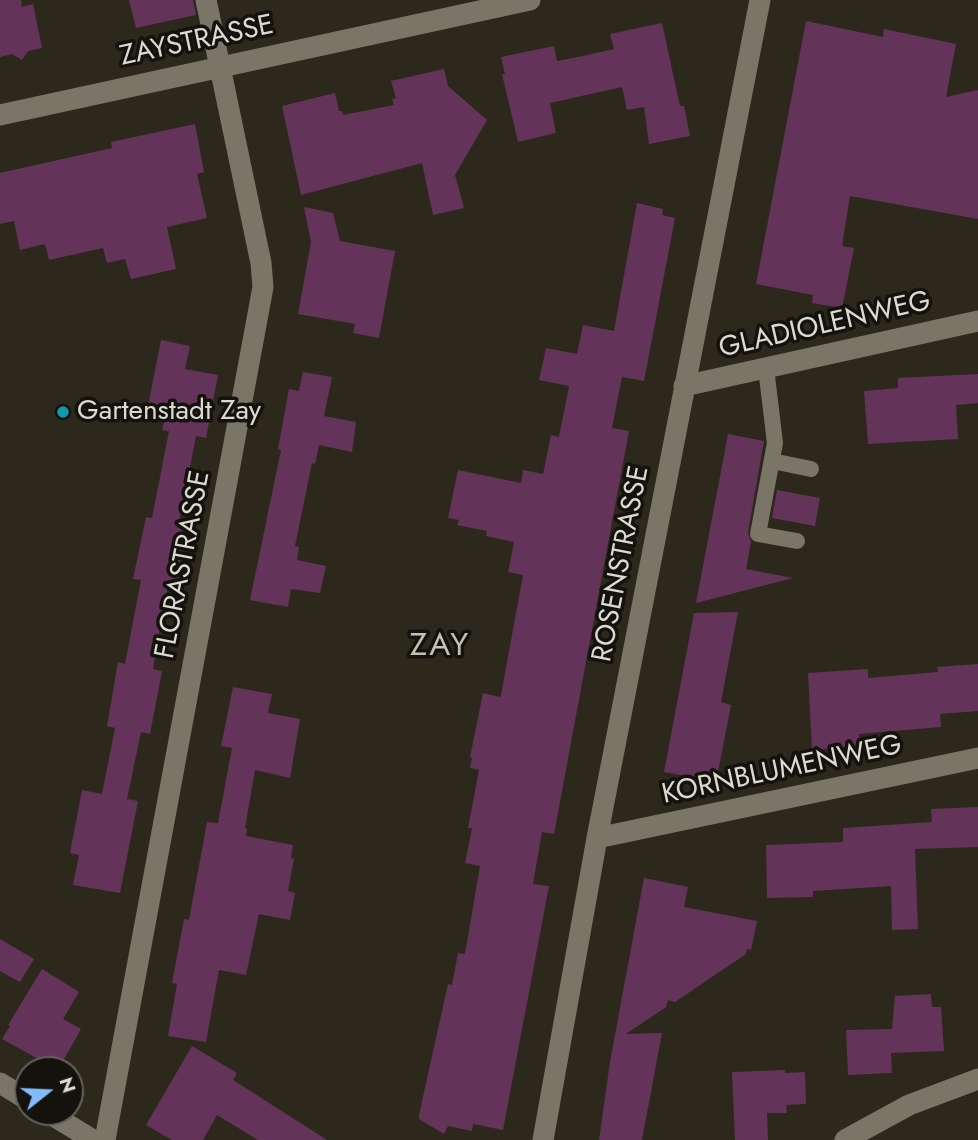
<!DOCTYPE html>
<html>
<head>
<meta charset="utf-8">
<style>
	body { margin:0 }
	#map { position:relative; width:978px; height:1140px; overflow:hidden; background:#2c291c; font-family:Jost,sans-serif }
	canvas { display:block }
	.north { position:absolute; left:14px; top:1056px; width:70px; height:70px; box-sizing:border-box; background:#13120c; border:2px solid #63625b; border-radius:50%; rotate:72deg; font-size:19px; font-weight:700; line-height:28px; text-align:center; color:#dbd9d1 }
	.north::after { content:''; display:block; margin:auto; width:24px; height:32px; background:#82bcfa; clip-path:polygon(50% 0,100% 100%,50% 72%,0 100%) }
</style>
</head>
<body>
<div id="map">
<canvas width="978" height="1140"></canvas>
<div class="north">N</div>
</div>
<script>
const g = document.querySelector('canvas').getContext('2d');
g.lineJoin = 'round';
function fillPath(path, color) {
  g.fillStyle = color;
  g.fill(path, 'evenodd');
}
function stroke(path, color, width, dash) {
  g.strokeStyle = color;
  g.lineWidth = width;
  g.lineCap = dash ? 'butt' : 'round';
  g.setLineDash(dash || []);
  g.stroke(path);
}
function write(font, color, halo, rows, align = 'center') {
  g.font = font + ' Jost,sans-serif';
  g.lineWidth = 7;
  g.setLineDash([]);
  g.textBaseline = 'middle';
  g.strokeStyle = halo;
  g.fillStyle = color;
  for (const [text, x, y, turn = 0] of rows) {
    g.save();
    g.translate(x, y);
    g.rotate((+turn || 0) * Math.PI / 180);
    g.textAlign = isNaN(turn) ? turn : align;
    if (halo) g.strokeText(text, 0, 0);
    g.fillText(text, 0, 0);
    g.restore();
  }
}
fillPath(new Path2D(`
	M0,0H21L22,7L33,4L42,48L28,51L22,60L12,54L0,57Z
	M129,0H193L196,15L136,28Z
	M806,21L883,37L884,29L956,44L946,97L978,90V219L850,196L842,246L854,248L842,308L812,303L813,295L756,284Z
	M662,23L680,106H684L690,136L649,144L644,107L627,110L622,87L550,103L556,133L518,142L502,74H505L501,57L554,46L557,61L583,56L614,49L610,34Z
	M444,69L448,86L487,120L455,175L464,208L433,215L422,163L301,195L282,106L335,93L339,111H342L343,115L394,105L392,99L396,98L391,81Z
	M195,124L204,172L197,174L207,218L167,227L176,269L131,279L125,259L107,263L103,248L49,260L45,244L20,250L14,221L0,224V173L112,148L111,142Z
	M637,203L663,209L662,215L675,218L644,381L622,377L612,428L629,431L554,834L542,832L533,884L549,886L503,1130L473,1124L472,1131L448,1126L444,1134L419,1119V1115L448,984L452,985L458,953L465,954L480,866L465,863L472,828H468L479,770L470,768L472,758L470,757L483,693L500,697L501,695L523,575L508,572L514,542L486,536L487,531L457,525L459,520L448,518L458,470L521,483L523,470L543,474L551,435L559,437L569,386L539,380L546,348L577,354L583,325L614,331Z
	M304,207L333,213L340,241L395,251L379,338L353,333L355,324L298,314L311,242Z
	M161,340L190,346L185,369L218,375L206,438L196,436L179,523L190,525L177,587L168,585L160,627L153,669L162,671L150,734L141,732L127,799L138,801L120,893L73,885L79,855L70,853L82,790L102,794L115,728L107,726L118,662L125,664L141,580L133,579L146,517L152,518L169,431L162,430L166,410L148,406Z
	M303,372L332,377L324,416L356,422L352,452L319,445L315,464L312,463L295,546L299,547L297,560L326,566L320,593L291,589L288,607L250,600L281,450L278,449L289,389L299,391Z
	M978,374V403L956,405L958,439L868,444L864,391L898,388V378Z
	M728,434L764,441L748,532L751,542L746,569L793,578L696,603Z
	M777,490L820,498L815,526L772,518Z
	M738,612L721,702L731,705L716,782L664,772L694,613Z
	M978,664V711L940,714L941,727L859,734L860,746L812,750L808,673L868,669V678L938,672L937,667Z
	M233,687L272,694L268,713L300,719L290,778L255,770L245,828L247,829L246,836L293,845L291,858L294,859L288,891L295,893L290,920L259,914L246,975L219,970L206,1042L168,1036L177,984L172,983L184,919L189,920L207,822L218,823L232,748L221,746Z
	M978,807V847L915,849L918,929L892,930L891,886L813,891V897L767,898L766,845L843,842V828L932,822L931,809Z
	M644,878L688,887L684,907L757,921L751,950L747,949L746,954L675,1002L668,1000L666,1007L626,1034L662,1033L642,1140H599L610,1062Z
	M0,939L34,959L20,982L0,971Z
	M42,969L79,992L63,1019L81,1029L58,1070L2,1039L10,1026L8,1025Z
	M931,994L932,1007H941L944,1051L891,1053L892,1073L848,1075L846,1030L892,1029L895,996Z
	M192,1046L237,1073L233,1080L327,1140H258L217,1115L203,1140H172L146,1125Z
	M785,1070V1073L805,1072L806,1104L786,1105L787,1113H767L768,1140H735L732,1072Z`), '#643359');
stroke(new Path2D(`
	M766,368L775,443L758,534L797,541
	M772,461L811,469`), '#7a7667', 16);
stroke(new Path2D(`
	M0,115L530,0
	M684,386L978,321
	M597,838L978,758
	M0,1083L28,1100
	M47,1112L93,1140
	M105,1140L263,287L261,263L206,0
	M543,1140L597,838L760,0
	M845,1140L909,1105L978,1079`), '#7a7667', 21);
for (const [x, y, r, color] of [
	[63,412,7,"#0f9aa8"]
]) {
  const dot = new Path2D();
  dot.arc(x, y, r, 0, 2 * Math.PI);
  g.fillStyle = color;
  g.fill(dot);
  stroke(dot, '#13120c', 2.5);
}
write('28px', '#dbd9d1', '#13120c', [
	["ZAYSTRASSE",197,42,-12],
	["GLADIOLENWEG",825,326,-13],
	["ROSENSTRASSE",622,564,-79],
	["FLORASTRASSE",184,565,-79],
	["KORNBLUMENWEG",782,771,-12]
]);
write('28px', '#dbd9d1', '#13120c', [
	["Gartenstadt Zay",77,412]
], 'left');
g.letterSpacing = '2px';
write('32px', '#c4c1b0', '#13120c', [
	["ZAY",440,647]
]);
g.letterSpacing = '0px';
</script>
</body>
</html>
